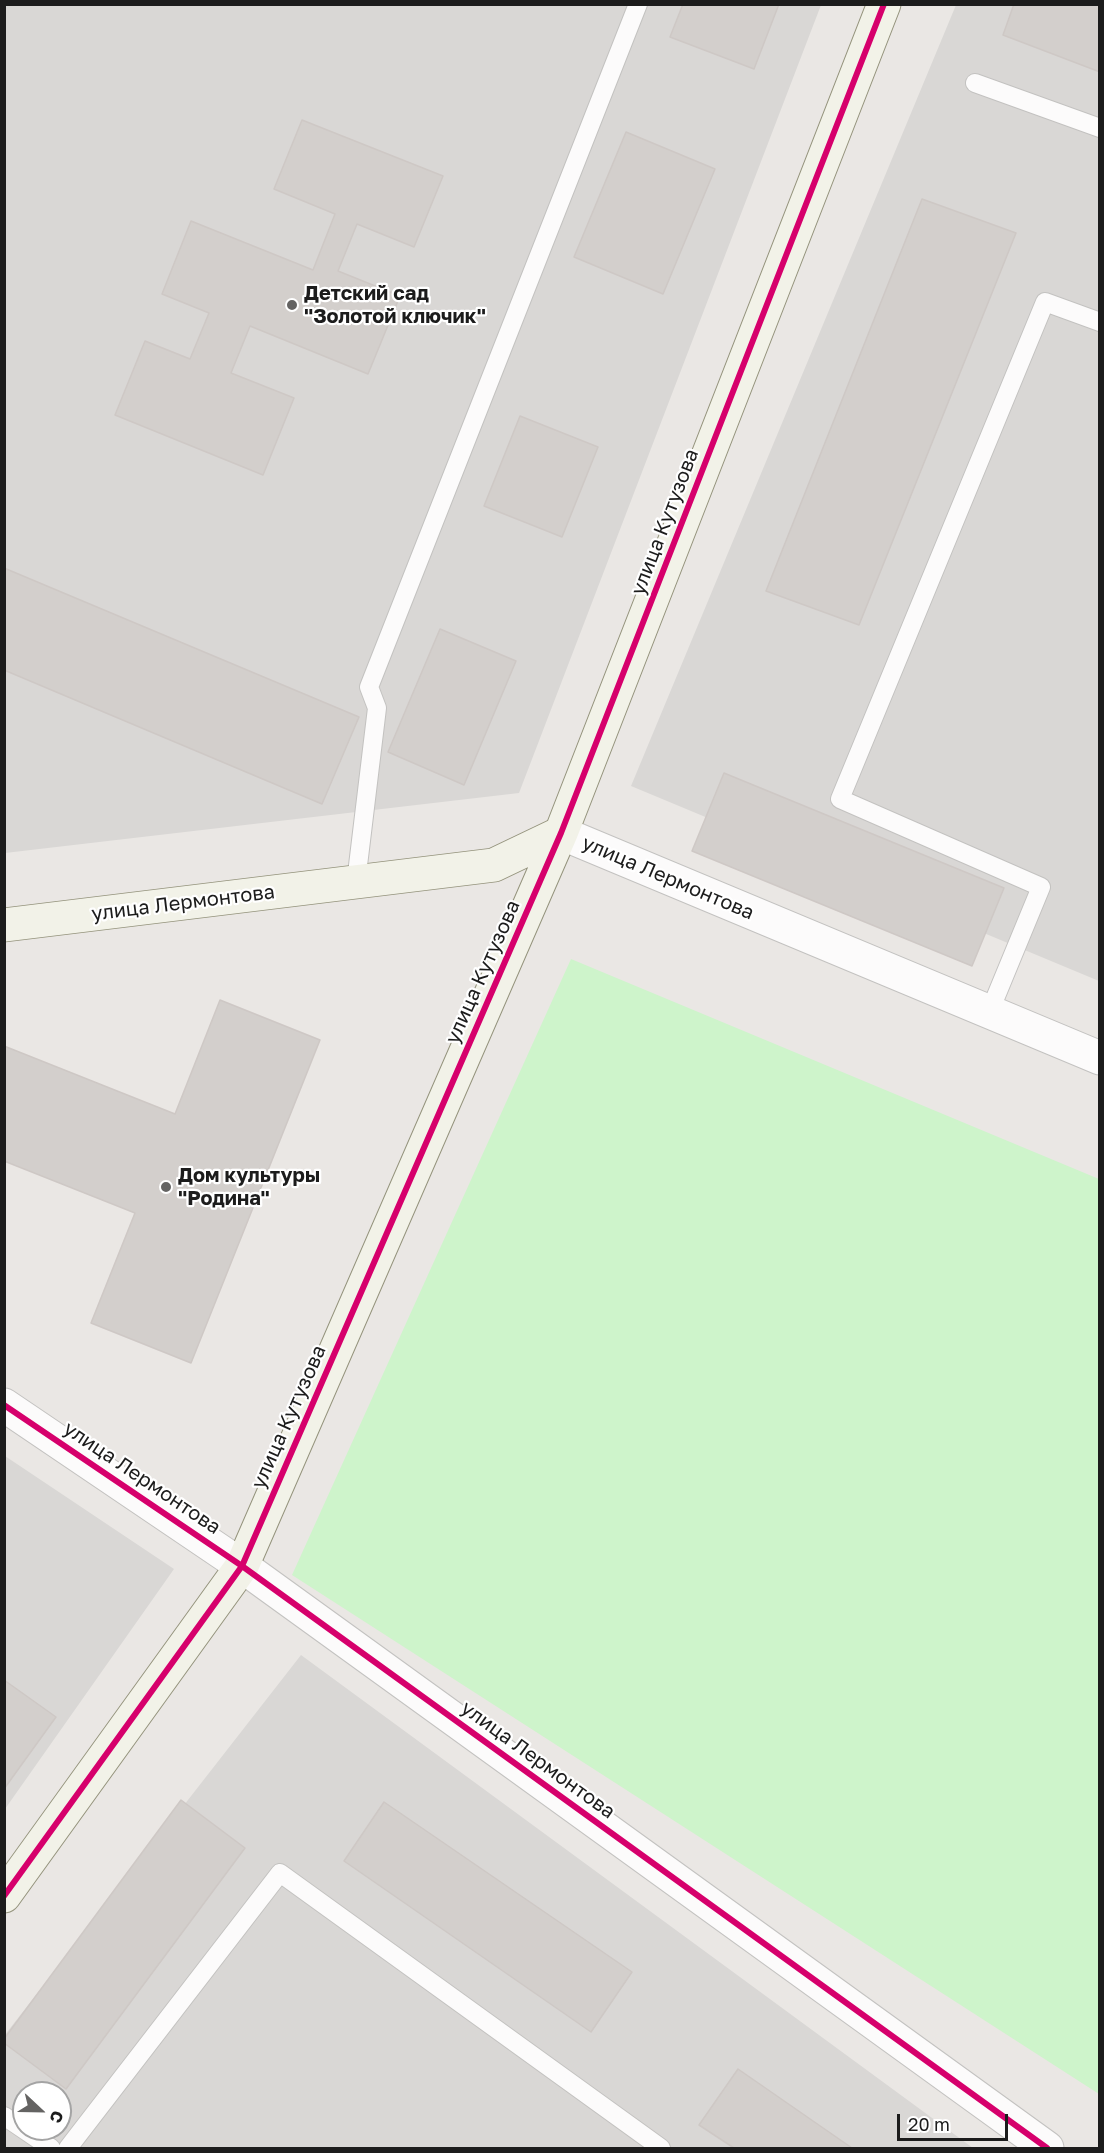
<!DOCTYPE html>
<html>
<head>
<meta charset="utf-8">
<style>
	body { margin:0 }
	#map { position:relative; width:1104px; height:2153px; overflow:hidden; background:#eae7e4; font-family:"Golos Text",sans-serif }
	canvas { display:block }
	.frame { position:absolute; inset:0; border:6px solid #1c1c1c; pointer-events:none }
	.north { position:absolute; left:12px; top:2081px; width:60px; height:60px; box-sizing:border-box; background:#fff; border:2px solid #a4a4a4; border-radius:50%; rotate:112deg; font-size:16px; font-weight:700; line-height:24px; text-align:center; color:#1c1c1c }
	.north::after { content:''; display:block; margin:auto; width:21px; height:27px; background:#646362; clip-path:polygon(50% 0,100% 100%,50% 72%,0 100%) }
	.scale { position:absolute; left:897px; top:2114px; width:111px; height:27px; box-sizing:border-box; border:3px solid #1c1c1c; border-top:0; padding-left:8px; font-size:18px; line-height:21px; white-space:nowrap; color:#1c1c1c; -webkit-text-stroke:4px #fff; paint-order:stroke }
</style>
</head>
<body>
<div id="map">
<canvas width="1104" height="2153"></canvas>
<div class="frame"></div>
<div class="north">С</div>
<div class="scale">20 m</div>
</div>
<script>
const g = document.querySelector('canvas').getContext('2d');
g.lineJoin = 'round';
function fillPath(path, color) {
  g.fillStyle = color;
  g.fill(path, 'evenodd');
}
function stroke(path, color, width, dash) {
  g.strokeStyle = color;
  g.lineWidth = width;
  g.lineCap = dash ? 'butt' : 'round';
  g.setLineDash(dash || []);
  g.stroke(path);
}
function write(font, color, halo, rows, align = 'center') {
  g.font = font + ' "Golos Text",sans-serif';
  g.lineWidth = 4.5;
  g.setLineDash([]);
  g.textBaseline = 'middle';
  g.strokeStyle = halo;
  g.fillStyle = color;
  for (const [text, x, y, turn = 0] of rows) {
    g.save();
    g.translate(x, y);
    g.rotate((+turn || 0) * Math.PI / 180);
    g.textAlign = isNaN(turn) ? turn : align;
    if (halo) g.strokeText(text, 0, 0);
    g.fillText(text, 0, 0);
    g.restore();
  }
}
fillPath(new Path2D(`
	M4,5H821L519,793L5,853Z
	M956,5H1099V981L631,786Z
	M5,1456L174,1569L5,1809Z
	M301,1655L973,2148H5L4,2036ZM24,2093H60V2129H24Z`), '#d9d7d5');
fillPath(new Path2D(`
	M571,959L1099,1179V2094L292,1575Z`), '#cef4cb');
const building = new Path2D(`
	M683,4H779L754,69L670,37Z
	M1014,4H1100V72L1003,35Z
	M302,120L443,176L414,247L357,224L338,271L400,296L368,374L250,326L231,373L294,398L263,475L115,415L145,341L190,359L209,313L162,294L191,221L313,270L335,214L274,189Z
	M626,132L715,169L663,294L574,257Z
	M922,199L1016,233L859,625L766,591Z
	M520,416L598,447L562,537L484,506Z
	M4,568L359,717L322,804L4,670Z
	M440,629L516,661L464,785L388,752Z
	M724,773L1004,888L972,966L692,851Z
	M220,1000L320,1040L191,1363L91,1323L135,1213L4,1161V1046L175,1114Z
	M4,1680L56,1717L4,1789Z
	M181,1800L245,1848L66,2089L4,2043V2039Z
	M384,1802L632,1972L591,2032L344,1861Z
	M738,2069L852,2148H734L699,2125Z`);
fillPath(building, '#d3cfcc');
stroke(building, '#cec8c5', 1.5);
const lane = new Path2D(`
	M975,83L1100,128
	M356,882L377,708L369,687L638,4
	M989,1013L1041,887L840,799L1045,302L1100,322
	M4,2116L51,2148
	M68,2148L280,1873L661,2148`);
const street = new Path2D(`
	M561,833L1100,1058
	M4,1405L242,1566L1047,2148`);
const secondary = new Path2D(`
	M4,925L494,865L561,833
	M4,1896L242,1566L561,833L884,4`);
stroke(lane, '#c3c2c0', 20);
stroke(street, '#c3c2c0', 35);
stroke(secondary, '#94937c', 35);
stroke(lane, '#fcfbfb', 18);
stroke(street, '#fcfbfb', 33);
stroke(secondary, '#f2f2e8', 33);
stroke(new Path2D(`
	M4,1405L242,1566L1047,2148
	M4,1896L242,1566L561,833L884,4`), '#d6006c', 6);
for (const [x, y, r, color] of [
	[292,305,6,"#646362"],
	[166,1187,6,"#646362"]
]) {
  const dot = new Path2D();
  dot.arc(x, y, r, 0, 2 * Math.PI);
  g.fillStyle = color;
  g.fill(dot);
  stroke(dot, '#fff', 2);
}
write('bold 20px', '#1c1c1c', '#fff', [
	["Детский сад",304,294],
	["\"Золотой ключик\"",304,317],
	["Дом культуры",178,1176],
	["\"Родина\"",178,1199]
], 'left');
write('20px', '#1c1c1c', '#fff', [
	["улица Кутузова",665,522,-69],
	["улица Лермонтова",668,878,23],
	["улица Лермонтова",183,903,-7],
	["улица Кутузова",483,972,-66],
	["улица Кутузова",289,1417,-66],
	["улица Лермонтова",142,1478,34],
	["улица Лермонтова",538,1760,36]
]);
</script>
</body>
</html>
